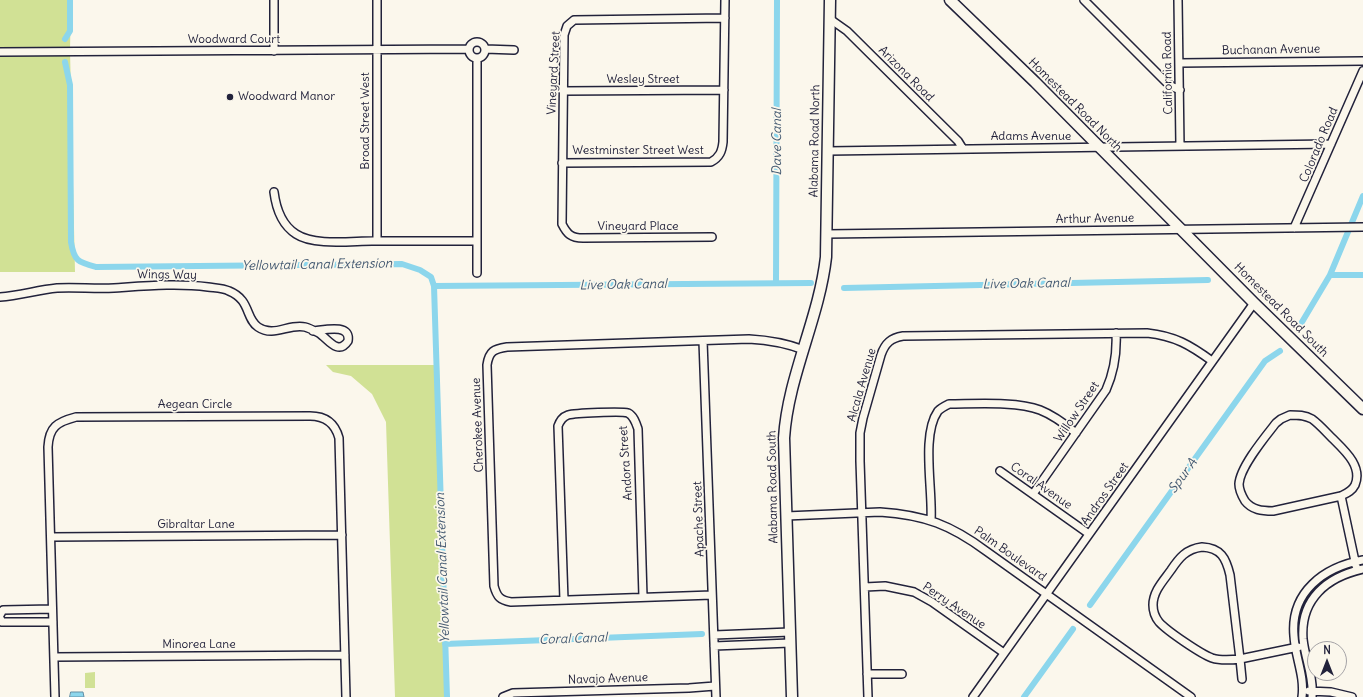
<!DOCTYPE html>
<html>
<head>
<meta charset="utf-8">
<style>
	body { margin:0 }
	#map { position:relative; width:1363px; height:697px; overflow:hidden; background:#fbf7ec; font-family:Delius,sans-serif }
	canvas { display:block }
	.north { position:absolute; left:1307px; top:641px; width:40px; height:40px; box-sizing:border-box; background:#fbf7ec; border:1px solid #a4a2a5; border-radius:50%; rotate:0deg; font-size:11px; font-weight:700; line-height:16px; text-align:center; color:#22223b }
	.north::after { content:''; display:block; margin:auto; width:14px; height:18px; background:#22223b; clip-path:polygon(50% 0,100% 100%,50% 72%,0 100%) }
</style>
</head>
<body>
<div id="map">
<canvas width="1363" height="697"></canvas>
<div class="north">N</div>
</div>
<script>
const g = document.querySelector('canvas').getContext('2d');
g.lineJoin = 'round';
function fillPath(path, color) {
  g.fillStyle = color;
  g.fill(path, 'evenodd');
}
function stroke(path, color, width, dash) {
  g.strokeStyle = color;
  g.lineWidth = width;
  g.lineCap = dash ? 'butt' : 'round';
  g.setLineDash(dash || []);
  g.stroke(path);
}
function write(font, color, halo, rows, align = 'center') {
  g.font = font + ' Delius,sans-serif';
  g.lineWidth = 3.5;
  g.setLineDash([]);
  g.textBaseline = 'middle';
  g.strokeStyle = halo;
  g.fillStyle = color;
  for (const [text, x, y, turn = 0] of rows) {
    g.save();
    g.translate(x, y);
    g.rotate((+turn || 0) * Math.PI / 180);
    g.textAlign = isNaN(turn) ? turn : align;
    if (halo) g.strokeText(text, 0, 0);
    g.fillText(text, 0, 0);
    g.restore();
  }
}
fillPath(new Path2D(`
	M0,0H71L70,50L75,272H0Z
	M326,365H439L449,697H395L386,422L372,394L351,376L333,372Z
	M95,672V688H85V673Z`), '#d1e195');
const water = new Path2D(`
	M71,692H83L84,697H70Z`);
fillPath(water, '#8cd6ec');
stroke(water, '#628ea5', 1);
stroke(new Path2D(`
	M65,39L70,31V0
	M65,62L70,85L71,242C74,261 78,262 96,267L402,264L420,270L431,277L434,286L447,697
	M1330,275H1363
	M776,283L777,0
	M434,286L811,283
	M844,288L1208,280
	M1299,327L1330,275L1363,196
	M1090,605L1265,361L1280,351
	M445,644L702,634
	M1024,697L1073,629`), '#8cd6ec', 6);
const street = new Path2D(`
	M377,0V241
	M1084,0L1166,82L1173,87L1180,90
	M1178,0L1180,146
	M830,19L847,31L958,141L963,149
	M469 50a8 8 0 1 1 16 0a8 8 0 1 1-16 0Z
	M485,49L514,50
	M274,51V0
	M0,52L469,49
	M477,58V273
	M1180,63L1363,61
	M563,91L724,90
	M828,151L1331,144
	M562,163L711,162C720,157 722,151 723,142L725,0
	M274,192C276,208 282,225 296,234C314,246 351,241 372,241C407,241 442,241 477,241
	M1294,228L1363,71
	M827,234L1363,227
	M712,237L583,238C571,238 567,234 562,224L564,35L567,26L574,20L725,18
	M0,297C19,296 37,290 57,288C76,287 95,289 114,288C145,286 177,283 208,287C215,288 223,288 229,291C251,300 245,318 258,327C274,338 289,323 305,327C309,328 315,331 319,333C328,339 338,356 348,341C351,323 324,330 313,331
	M703,341L716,697
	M1290,415C1298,415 1305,415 1312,419C1319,424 1326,432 1332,438C1344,450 1363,466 1355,485C1352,491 1347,493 1341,496L1273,511C1262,511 1252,510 1245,501C1242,496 1239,489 1239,484C1240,467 1265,437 1276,423L1281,419Z
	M1000,471L1089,534
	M1033,494L1106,390C1114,372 1117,353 1116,333
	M1341,496L1356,566
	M786,516L880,512C925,515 951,525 986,551L1191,697
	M931,520C933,490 921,435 938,411C941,408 945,406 949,404C974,404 1017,401 1040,410C1053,415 1065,424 1076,433
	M51,537L342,535
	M1202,547C1221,548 1226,558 1230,575L1240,659C1231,660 1221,661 1212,658C1201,654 1167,631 1159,622C1155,617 1153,611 1153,605C1153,591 1164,580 1171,570C1179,558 1186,549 1202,547Z
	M865,587L885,586L914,592L932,602L1004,653
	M712,595L511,602C500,600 497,597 494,586L487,365C489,351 494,349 507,347L749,339C767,340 786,343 804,350
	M564,600L558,426C560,421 562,417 568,415C575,413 622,411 628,413C634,416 636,423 638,429L643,597
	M0,615L3,610L52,609
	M0,618L2,622H53
	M714,635L790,632
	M714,646L790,643
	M54,657L345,655
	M867,674H902
	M1242,679L1240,659L1298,647
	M1309,691L1331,692L1352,697
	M55,697L48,447C49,427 57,422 76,417L310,416C325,416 335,423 339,438L346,697
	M503,697L513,693L689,688L715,686
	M868,697L860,461V433L863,418L881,355C885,343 891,338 903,336L1147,333C1175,336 1190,345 1212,361
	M973,697L1254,303
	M1302,697C1305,676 1295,657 1294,636C1290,592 1324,567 1363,560
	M1312,697C1314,677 1305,659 1303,639C1300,599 1327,577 1363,569`);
const secondary = new Path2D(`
	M950,0L1035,82L1254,303L1363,409
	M792,697L784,438C788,376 819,319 826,257L830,0`);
stroke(street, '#22223b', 10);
stroke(secondary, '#22223b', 13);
stroke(street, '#fbf7ec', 7);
stroke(secondary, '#fbf7ec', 10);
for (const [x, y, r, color] of [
	[230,97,4,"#22223b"]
]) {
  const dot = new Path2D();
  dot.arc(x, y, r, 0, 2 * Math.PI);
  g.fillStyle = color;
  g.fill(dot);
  stroke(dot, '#fbf7ec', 1.5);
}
write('12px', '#22223b', '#fbf7ec', [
	["Woodward Court",234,40],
	["Buchanan Avenue",1271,50,-1],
	["Vineyard Street",554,73,-87],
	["California Road",1168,73,-91],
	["Arizona Road",906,74,45],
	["Wesley Street",643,80],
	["Homestead Road North",1075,105,45],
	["Broad Street West",366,121,-90],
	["Adams Avenue",1031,137],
	["Alabama Road North",815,141,-89],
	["Colorado Road",1319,145,-67],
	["Westminster Street West",638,151],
	["Arthur Avenue",1095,219,-1],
	["Vineyard Place",638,227],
	["Wings Way",167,275,1],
	["Homestead Road South",1281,310,45],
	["Alcala Avenue",862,385,-74],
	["Aegean Circle",195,405],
	["Willow Street",1077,412,-56],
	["Cherokee Avenue",478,425,-92],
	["Andora Street",626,463,-94],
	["Coral Avenue",1041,486,35],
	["Alabama Road South",773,487,-91],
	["Andros Street",1105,494,-55],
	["Apache Street",699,519,-92],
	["Gibraltar Lane",196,525],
	["Palm Boulevard",1010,554,35],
	["Perry Avenue",954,606,34],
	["Minorea Lane",199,645],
	["Navajo Avenue",608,679,-2]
]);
write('12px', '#22223b', '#fbf7ec', [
	["Woodward Manor",238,97]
], 'left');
write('italic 13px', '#425870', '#fbf7ec', [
	["Dave Canal",777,142,-90],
	["Yellowtail Canal Extension",317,265,-1],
	["Live Oak Canal",1026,284,-1],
	["Live Oak Canal",623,285,-1],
	["Spur A",1183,476,-54],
	["Yellowtail Canal Extension",443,568,-92],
	["Coral Canal",573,639,-2]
]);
</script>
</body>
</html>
